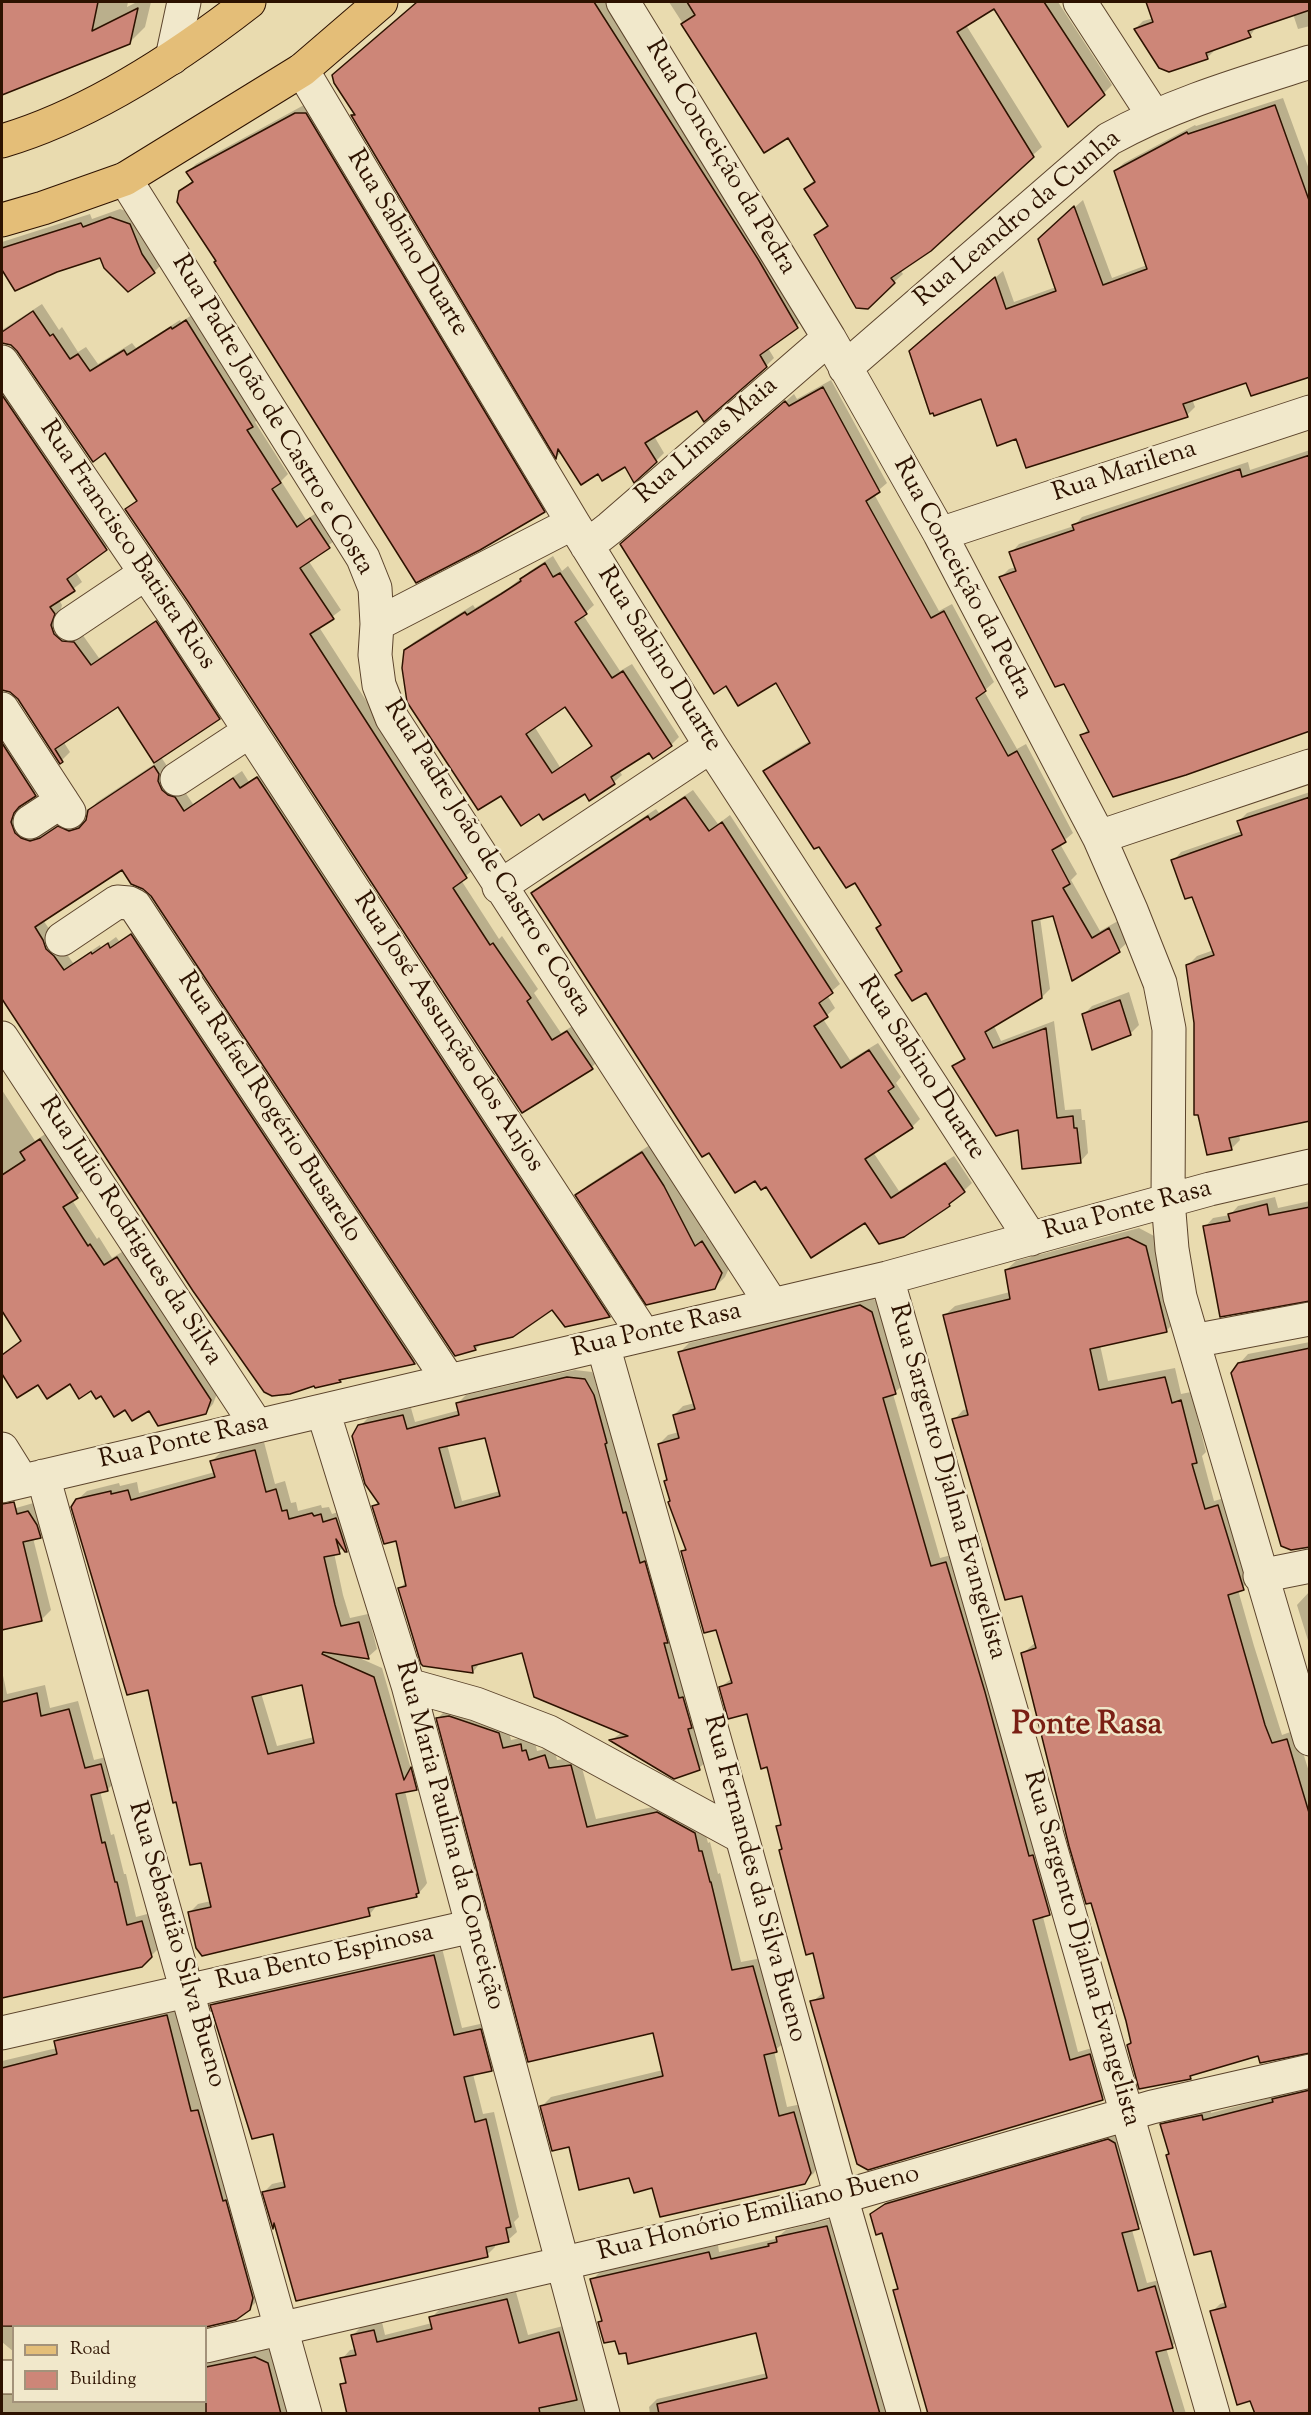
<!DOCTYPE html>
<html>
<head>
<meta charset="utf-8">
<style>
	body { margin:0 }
	#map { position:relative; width:1311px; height:2415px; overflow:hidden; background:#e9dbaf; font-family:"Sorts Mill Goudy",serif }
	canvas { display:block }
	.frame { position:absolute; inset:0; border:3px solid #2d1200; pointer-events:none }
	.legend { position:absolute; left:12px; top:2325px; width:195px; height:78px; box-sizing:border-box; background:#f1e8cb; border:2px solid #a3927a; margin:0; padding:8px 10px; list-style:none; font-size:18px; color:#2d1200 }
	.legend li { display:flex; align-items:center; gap:12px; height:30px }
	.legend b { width:30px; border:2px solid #a3927a }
</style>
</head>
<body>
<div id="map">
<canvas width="1311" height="2415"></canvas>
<div class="frame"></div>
<ul class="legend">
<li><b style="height:8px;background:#e4be78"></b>Road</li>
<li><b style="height:16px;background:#cd8678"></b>Building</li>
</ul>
</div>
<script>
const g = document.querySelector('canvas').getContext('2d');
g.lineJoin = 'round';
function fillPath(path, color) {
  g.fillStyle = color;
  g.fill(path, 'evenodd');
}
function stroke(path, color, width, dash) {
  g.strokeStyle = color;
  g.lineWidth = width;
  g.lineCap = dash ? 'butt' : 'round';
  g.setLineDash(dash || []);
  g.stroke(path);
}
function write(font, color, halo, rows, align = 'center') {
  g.font = font + ' "Sorts Mill Goudy",serif';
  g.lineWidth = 5;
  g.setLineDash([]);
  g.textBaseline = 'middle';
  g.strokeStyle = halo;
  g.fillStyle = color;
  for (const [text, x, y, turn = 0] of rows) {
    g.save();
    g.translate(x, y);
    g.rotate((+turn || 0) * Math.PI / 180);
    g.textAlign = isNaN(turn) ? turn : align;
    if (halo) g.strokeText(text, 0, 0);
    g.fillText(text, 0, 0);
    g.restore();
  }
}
fillPath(new Path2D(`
	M2,2H128L127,7L137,2H151L145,27L129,43L2,93Z
	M419,2H607L805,319L768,348L774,358L766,366L654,436L664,453L656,461L598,472L562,452L557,456L352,115L355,112L333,75Z
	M669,2H1058L1112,85L1103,94L994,7L966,25L1042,147L900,270L903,274L894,282L816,236L828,224L805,189L815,179L789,136L765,151Z
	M1148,2H1310V26L1298,29L1293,14L1257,26L1250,36L1214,48L1215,50L1207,58L1135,29L1143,21L1154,18Z
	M1283,98L1310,172V376L1247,381L1192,399L1195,407L1187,415L1017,438L982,397L920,343L1003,271L1014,302L1056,287L1048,231L1083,200L1112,278L1147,265L1115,171L1124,163L1195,125L1196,126Z
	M304,105L314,106L552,503L544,511L217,261L181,191L193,180L188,172L196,164Z
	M120,209L138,215L163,263L154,272L100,256L57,271L16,289L2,267V242L90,214L92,219Z
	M42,304L59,330L62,327L78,352L86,347L98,364L132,343L136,348L180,320L181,322L195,313L260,417L255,422L288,474L281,481L306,520L319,511L337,539L308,560L341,610L319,627L474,869L461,880L499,939L502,936L538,989L534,993L561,1033L576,1024L600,1059L592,1067L522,1111L190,602L127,509L138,499L106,451L19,350L11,344L2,342V330Z
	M2,375L114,541L75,571L82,582L59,600L62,605L59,616L82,634L99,658L165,614L227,710L219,718L161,757L167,766L166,772L183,789L193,804L242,771L249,782L266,770L617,1308L609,1316L565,1326L553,1308L482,1343L476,1349L456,1354L152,895L122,868L43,920L73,963L100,945L101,948L116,937L119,941L139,927L422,1354L414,1362L342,1378L316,1386L77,1108L2,996V722L43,786L21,806L19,814L41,833L67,819L78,823L87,821L89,811L97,802L156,763L118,705L63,741L70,752L60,762L18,697L11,691L2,689Z
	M831,380L887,483L874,494L939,611L952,604L994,682L984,691L1017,749L1026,744L1073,833L1060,844L1077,874L1071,880L1100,931L1118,921L1128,942L1119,950L1073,978L1054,915L1040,917L1050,989L1042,997L994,1026L1001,1041L1054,1021L1065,1110L1081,1109L1082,1120H1085L1088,1153L1080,1162L1019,1128L954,1066L965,1057L927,991L897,976L903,970L878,928L882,924L855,880L820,845L765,771L773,763L811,740L776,681L630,536L794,394L797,399Z
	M1310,450V730L1082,736L1089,728L1065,682L1001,577L1009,569L1016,567L1011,553L1019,544L1074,526L1082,517L1248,462L1250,470Z
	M553,556L562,571L568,566L594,605L583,615L620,671L632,664L679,737L671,745L650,751L619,770L622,775L614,782L585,792L543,818L405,650L414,642L473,605L475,608L510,587L530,571ZM565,705L592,745L560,767L534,726Z
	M693,790L718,824L730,815L840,984L827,995L835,1008L823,1019L850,1060L878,1043L901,1077L896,1083L920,1119L912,1127L873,1152L899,1191L954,1156L972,1183L949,1205L865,1221L766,1184L533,893L541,885L656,809L659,813Z
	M1310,792V1120L1239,1135L1240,1140L1231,1149L1195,1019L1188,965L1197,956L1214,950L1192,895L1173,861L1181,852L1242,831L1238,822L1247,813Z
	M1129,992L1139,1025L1130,1034L1083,1015L1092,1006Z
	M2,1090L35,1141L48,1132L85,1188L72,1200L97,1239L99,1237L112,1258L125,1250L218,1391L213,1404L205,1413L125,1408L91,1389L70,1382H38L18,1396L2,1371V1354L22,1339L2,1308Z
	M653,1143L674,1176L706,1236L714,1231L732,1262L725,1277L714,1288L577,1196L588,1185Z
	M1275,1197L1278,1208L1310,1201V1299L1205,1227L1213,1218L1230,1215L1238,1206Z
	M1139,1228L1156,1237L1176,1321L1166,1331L1100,1345L1108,1381L1175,1368L1181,1394L1191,1392L1206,1452L1202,1456L1214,1501L1228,1497L1252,1580L1238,1590L1254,1646L1282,1735L1296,1730L1310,1775V2040L1196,2072L1191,2077L1140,2088L1128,2045L1132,2041L1023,1653L1036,1642L1023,1594L954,1420L963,1410L968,1409L945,1315L955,1306L1010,1292L1006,1270L1016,1261Z
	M870,1297L880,1303L904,1384L893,1394L940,1558L955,1554L1058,1905L1043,1917L1078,2052L1099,2046L1112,2089L1103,2098L812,2002L824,1992L814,1951L781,1850L783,1848L778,1827L782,1823L768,1765L748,1713L721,1687L732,1678L717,1629L682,1552L687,1547L671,1500L659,1444L668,1435L679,1432L674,1415L683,1406L695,1403L680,1352L689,1343Z
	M1310,1342V1545L1239,1364L1248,1354Z
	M575,1370L592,1372L605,1398L630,1506L634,1505L707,1761L699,1768L611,1740L623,1732L523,1651L480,1663L473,1672L399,1589L407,1581L397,1539L374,1507L379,1501L360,1426L368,1418L411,1408L415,1422L460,1410L458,1403L466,1395ZM486,1436L500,1491L462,1501L447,1444Z
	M264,1442L275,1484L285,1481L291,1503L296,1502L298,1511L321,1505L322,1508L329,1507L332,1514L345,1510L355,1542L346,1551L344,1548L334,1553L343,1595L350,1618L368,1614L377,1649L368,1657L355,1656L382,1668L411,1769L420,1760L425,1779L416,1788L405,1791L427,1883L425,1886L417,1895L378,1904L370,1914L189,1913L198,1904L211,1901L202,1861L150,1688L77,1500L87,1491L119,1483L120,1486L137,1482L139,1493L215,1472L212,1461L221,1452ZM303,1684L314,1737L277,1746L261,1693Z
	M37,1502L49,1528L40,1537L33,1538L51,1610L42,1619L2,1629V1512Z
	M1310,1591V1647L1297,1605Z
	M2,1671L7,1694L45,1685L50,1708L78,1701L94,1760L110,1756L116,1781L107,1790L100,1791L111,1835L114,1834L124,1874H126L136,1917L151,1913L160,1947L141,1966L2,1997Z
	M447,1709L507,1724L511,1740L530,1736L531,1743L535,1742L537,1751L554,1747L557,1760L579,1757L596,1819L667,1804L703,1824L708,1843L710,1842L718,1874L720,1873L741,1962L762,1958L786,2041L774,2051L787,2107L802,2104L819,2163L814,2173L804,2182L654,2187L570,2145L542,2106L551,2097L663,2070L654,2031L438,1718Z
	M442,1948L462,2028L489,2022L499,2061L491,2070L473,2074L483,2114L494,2112L519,2217L514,2222L517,2232L508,2240L495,2244V2247L487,2255L276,2224L274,2226L264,2192L272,2184L285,2181L274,2132L212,2005L220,1997Z
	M176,2007L200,2103L207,2101L259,2299L249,2309L201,2326H14V2352L2,2342V2061L57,2048L55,2041L64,2032Z
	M1310,2085V2414L1212,2312L1220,2304L1226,2302L1212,2249L1170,2153L1161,2125L1170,2117L1210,2108L1211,2113L1277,2096L1282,2091Z
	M1117,2131L1147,2219L1132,2230L1147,2283L1164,2279L1181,2338L1172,2346L1166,2348L1186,2414H929L894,2291L899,2286L883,2232L872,2214L895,2196Z
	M835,2218L890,2414H650L649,2407L657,2399L767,2373L757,2331L627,2351L600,2323L603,2319L592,2280L600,2272L718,2245L719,2252L775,2239L786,2230Z
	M516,2292L528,2335L567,2325L591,2414H348L342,2384L346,2380L342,2359L350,2350L356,2349L353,2335L361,2327L382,2322L385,2335L432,2323L431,2318L439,2310Z
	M265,2348L277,2354L292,2414H2V2391H14V2402H206V2361Z`), '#0003');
const building = new Path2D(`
	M2,2H98L92,31L138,8L130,44L2,95Z
	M417,2H594L758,259L798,328L760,355L767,367L704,422L697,411L645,443L657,462L634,483L625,467L602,481L598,474L581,485L558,449L556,459L351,115H355L334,83L332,75Z
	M687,2H1044L1105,95L1068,127L994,9L957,32L1034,157L931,251L891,278L895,283L868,309L856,308L814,235L828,226L804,189L815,182L788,138L764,153L681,24L695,15Z
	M1146,2H1310V10L1248,31L1251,37L1206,53L1208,59L1169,72L1159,68L1134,29L1153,22Z
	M1275,105L1310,203V377L1251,396L1246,383L1183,404L1188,417L1026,468L1016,439L997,446L981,399L934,416L933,413L930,414L909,351L995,277L1006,309L1056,291L1038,239L1074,206L1103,285L1147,269L1114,171L1187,132L1188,134Z
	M295,113H306L545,512L480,550L416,583L214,262L216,261L177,202L179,191L193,182L186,172Z
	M110,217L130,224L142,254L155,273L128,292L104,268L100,258L57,272L15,291L2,270V248L81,223L83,227Z
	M33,311L50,336L53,334L70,359L78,354L90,371L124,350L127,355L171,327L172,329L186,320L253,427L247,430L281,483L272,489L297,527L310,518L330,548L300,568L334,619L310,634L467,878L453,888L490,945L493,943L531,998L527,1001L552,1040L567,1031L593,1069L522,1113L189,603L125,509L137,501L105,453L93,462L17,351L11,345L2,343V332Z
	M823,387L880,492L866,501L931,618L944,611L986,691L976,698L1008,756L1017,751L1066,842L1052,850L1070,884L1063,888L1092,938L1109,928L1120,952L1072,981L1053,916L1032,921L1042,998L985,1032L993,1048L1046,1028L1057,1118L1073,1116L1074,1128H1077L1081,1163L1022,1169L1018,1130L996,1136L952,1066L965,1059L926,993L912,1001L895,975L902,971L876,928L881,925L855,883L846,888L819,847L814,849L763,771L810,743L776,683L738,706L726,686L714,694L620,544L785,401L789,406Z
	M2,395L107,550L67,579L75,591L50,607L55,614L51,625L54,634L62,641L74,642L91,665L156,621L220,719L154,763L118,707L55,749L63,762L60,764L18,699L10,692L2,690Z
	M1310,455V731L1186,775L1113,797L1080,735L1089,732L1064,684L1055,687L999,577L1016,571L1009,552L1074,530L1072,525L1240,469L1242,477Z
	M545,563L553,577L560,573L587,614L575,622L612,678L623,671L672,746L653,759L649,753L611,777L615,784L589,801L585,794L543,820L539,814L521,826L501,796L478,810L407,702L402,668L404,650L465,612L467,615L501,594L521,581L520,579ZM565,707L592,746L552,773L526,734Z
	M2,743L36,796L19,807L14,813L11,822L15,833L21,838L30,841L40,838L58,826L69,831L79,828L86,820L88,810L154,766L159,774L158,781L162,790L168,795L175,797L184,811L233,778L240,788L257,777L610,1317L565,1327L552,1310L513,1337L474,1346L476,1350L455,1356L151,896L143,889L131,884L122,870L35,927L43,940L46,949L54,956L64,970L91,952L92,954L108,943L110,948L131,934L415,1364L339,1380L341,1382L315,1388L314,1386L290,1394L272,1396L264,1392L193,1291L2,999Z
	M685,797L709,831L722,822L833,993L819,1003L828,1017L814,1026L841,1068L869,1050L894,1087L888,1091L913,1128L865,1159L891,1198L945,1163L965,1192L949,1204L950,1206L904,1237L879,1244L865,1223L811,1258L766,1187L761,1190L755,1181L735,1193L709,1153L702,1157L531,893L648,816L650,820Z
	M1310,797V1121L1229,1138L1232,1150L1207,1155L1198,1115H1194V1023L1186,965L1214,955L1192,897L1185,899L1171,860L1242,835L1237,821Z
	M1120,1000L1131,1035L1092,1050L1082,1014Z
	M40,1139L78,1198L63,1207L88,1246L90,1244L104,1265L117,1257L211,1400L206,1414L158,1426L149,1411L132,1421L125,1410L114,1417L101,1396L96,1399L91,1391L79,1399L70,1384L47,1399L38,1385L17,1398L2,1374V1355L21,1341L2,1311V1175L25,1160L20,1152Z
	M642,1152L664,1186L695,1246L702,1241L722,1273L715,1289L646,1305L575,1195Z
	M1267,1204L1269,1215L1310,1207V1301L1220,1317L1203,1226L1230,1221L1228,1214Z
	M1128,1237L1146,1246L1167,1332L1090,1349L1099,1390L1165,1377L1172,1403L1181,1400L1197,1463L1192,1464L1205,1509L1218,1505L1244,1590L1228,1595L1265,1725L1272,1743L1287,1739L1310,1816V2053L1260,2063L1258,2056L1190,2076L1191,2079L1139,2089L1127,2045L1131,2043L1126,2021L1091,1903L1086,1904L1069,1846L1021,1653L1036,1648L1022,1596L1005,1600L952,1419L968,1415L943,1315L1010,1299L1005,1270Z
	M860,1305L872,1312L896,1394L883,1398L931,1566L946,1562L985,1692L1029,1856L1033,1855L1050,1915L1033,1920L1070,2060L1090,2054L1103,2100L868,2170L857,2164L810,2001L824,1998L813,1953L806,1955L779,1850L782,1849L776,1826L781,1825L767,1767L761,1769L747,1714L728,1719L719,1687L732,1683L716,1630L704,1633L681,1551L686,1550L668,1502L670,1501L664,1481L667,1480L658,1444L679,1438L673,1415L695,1409L678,1352Z
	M1310,1348V1547L1291,1550L1281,1546L1231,1373L1238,1363Z
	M567,1377L585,1379L594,1395L607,1443L605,1444L623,1513L626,1512L640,1563L645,1561L668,1643H664L679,1698L683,1697L692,1728L688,1729L700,1770L674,1779L609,1740L628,1736L534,1697L522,1653L472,1666L473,1673L423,1666L421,1664L398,1588L406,1586L396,1541L384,1544L372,1506L379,1504L365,1484L352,1436L358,1425L403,1415L407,1429L459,1415L456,1403ZM485,1438L500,1496L455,1508L439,1448Z
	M255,1450L266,1492L276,1489L282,1511L287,1510L289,1519L312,1513L314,1516L321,1514L323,1522L336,1518L347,1552H345L336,1539L340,1554L324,1557L335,1605L341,1626L359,1622L369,1659L323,1652L322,1654L374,1677L404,1780L411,1767L417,1790L396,1794L419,1893L416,1894L417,1897L368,1908L370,1916L202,1956L196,1948L188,1912L211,1907L201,1863L190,1865L176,1802L173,1803L148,1690L127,1695L71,1507L76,1499L111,1491V1494L128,1490L131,1500L215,1477L210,1461ZM302,1685L314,1743L268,1754L252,1697Z
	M14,1502L17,1514L28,1511L37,1525L41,1538L23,1542L42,1621L2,1630V1504Z
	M37,1693L41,1716L69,1709L85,1768L101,1764L108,1791L91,1795L102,1843L105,1842L115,1882H117L127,1925L142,1921L152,1957L142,1967L2,1998V1702Z
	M449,1716L499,1733L503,1748L521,1744L522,1751L526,1750L529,1760L545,1755L549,1768L571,1765L587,1827L657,1812L695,1833L699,1851H702L710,1882H711L732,1970L753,1966L777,2052L764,2055L779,2116L794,2112L811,2173L805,2184L660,2217L652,2188L634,2193L629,2178L579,2190L569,2147L552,2151L540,2106L663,2076L653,2033L528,2062L436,1718Z
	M434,1955L454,2035L481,2029L492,2071L464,2077L475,2122L486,2119L511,2227L506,2228L509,2242L486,2247L488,2257L296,2301L274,2223L273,2229L262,2192L285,2187L273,2134L252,2139L210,2005Z
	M167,2015L191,2111L198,2110L223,2201L226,2200L253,2298L250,2310L236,2320L206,2327L2,2326V2068L57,2054L54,2041Z
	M1310,2090V2414H1255L1250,2401L1237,2405L1210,2311L1226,2307L1211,2251L1194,2255L1166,2155L1169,2154L1160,2124L1202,2115L1203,2120L1273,2102L1272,2099Z
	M1108,2139L1115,2143L1139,2229L1122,2233L1138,2291L1155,2286L1173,2348L1156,2352L1174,2414H928L893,2290L898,2289L882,2233L876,2235L870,2214L885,2204Z
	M827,2226L880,2414H659L657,2404L767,2378L756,2333L628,2364L626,2353L619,2354L615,2341L604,2343L598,2322L602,2321L590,2279L709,2252L711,2259L769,2246L768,2244L777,2242L776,2237Z
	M507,2299L519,2343L559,2332L577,2400L539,2408L540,2414H347L340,2384L346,2383L340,2358L356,2355L351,2335L374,2330L377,2342L432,2329L429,2317Z
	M255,2357L268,2363L281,2414H206V2367Z`);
fillPath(building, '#cd8678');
stroke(building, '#2d1200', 1.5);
const minor = new Path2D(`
	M623,2L829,338L940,534L1099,837L1131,910L1160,983L1169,1029L1168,1200L1172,1249L1180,1297L1310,1739
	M1080,2L1154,116
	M172,58L184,2
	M302,70L573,523L711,746L1031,1239
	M125,179L363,558L375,588L377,624L375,655L379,685L392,718L772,1305
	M2,362L173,613L644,1335
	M845,368L1109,139C1172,104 1241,84 1310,62
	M940,534L1310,412
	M587,546L610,528L829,338
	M70,624L146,573
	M377,624L573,523
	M2,709L69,812
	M177,779L250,731
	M30,822L62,801
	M1099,837L1310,766
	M499,887L711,746
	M62,939L117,902L129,903L135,906L449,1381
	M2,1038L257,1426
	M887,1278L1213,2414
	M1193,1341L1310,1319
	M603,1345L742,1837L841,2197L904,2414
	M323,1411L408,1685L603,2414
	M2,1449L22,1481
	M43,1476L305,2414
	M2,1486L887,1278L1210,1189L1310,1166
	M1260,1576L1310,1566
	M408,1685L476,1704L549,1732L742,1837
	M2,2033L473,1926
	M206,2346L810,2206L1152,2107L1310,2071
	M2,2377H14`);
const major = new Path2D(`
	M2,141C90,115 177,58 249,2
	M2,220L43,208L125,179L302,70L381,2`);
stroke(minor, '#5c442c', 35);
stroke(major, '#2d1200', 35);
stroke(minor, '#f1e8cb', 33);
stroke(major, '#e4be78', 33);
write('26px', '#2d1200', '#f1e8cb', [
	["Rua Conceição da Pedra",719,158,59],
	["Rua Leandro da Cunha",1019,220,-40],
	["Rua Sabino Duarte",406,244,59],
	["Rua Padre João de Castro e Costa",271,416,59],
	["Rua Limas Maia",708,442,-41],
	["Rua Marilena",1125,473,-18],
	["Rua Francisco Batista Rios",126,546,56],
	["Rua Conceição da Pedra",961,579,62],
	["Rua Sabino Duarte",658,660,58],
	["Rua Padre João de Castro e Costa",486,859,58],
	["Rua José Assunção dos Anjos",447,1033,57],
	["Rua Sabino Duarte",920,1069,57],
	["Rua Rafael Rogério Busarelo",268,1108,57],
	["Rua Ponte Rasa",1128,1212,-15],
	["Rua Julio Rodrigues da Silva",129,1232,57],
	["Rua Ponte Rasa",657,1332,-13],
	["Rua Ponte Rasa",184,1443,-13],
	["Rua Sargento Djalma Evangelista",946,1482,74],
	["Rua Maria Paulina da Conceição",448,1836,75],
	["Rua Fernandes da Silva Bueno",753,1879,75],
	["Rua Sebastião Silva Bueno",175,1945,74],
	["Rua Sargento Djalma Evangelista",1080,1949,74],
	["Rua Bento Espinosa",325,1959,-13],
	["Rua Honório Emiliano Bueno",759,2215,-14]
]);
write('bold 32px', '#7a1f14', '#f1e8cb', [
	["Ponte Rasa",1087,1728]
]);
</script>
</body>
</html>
